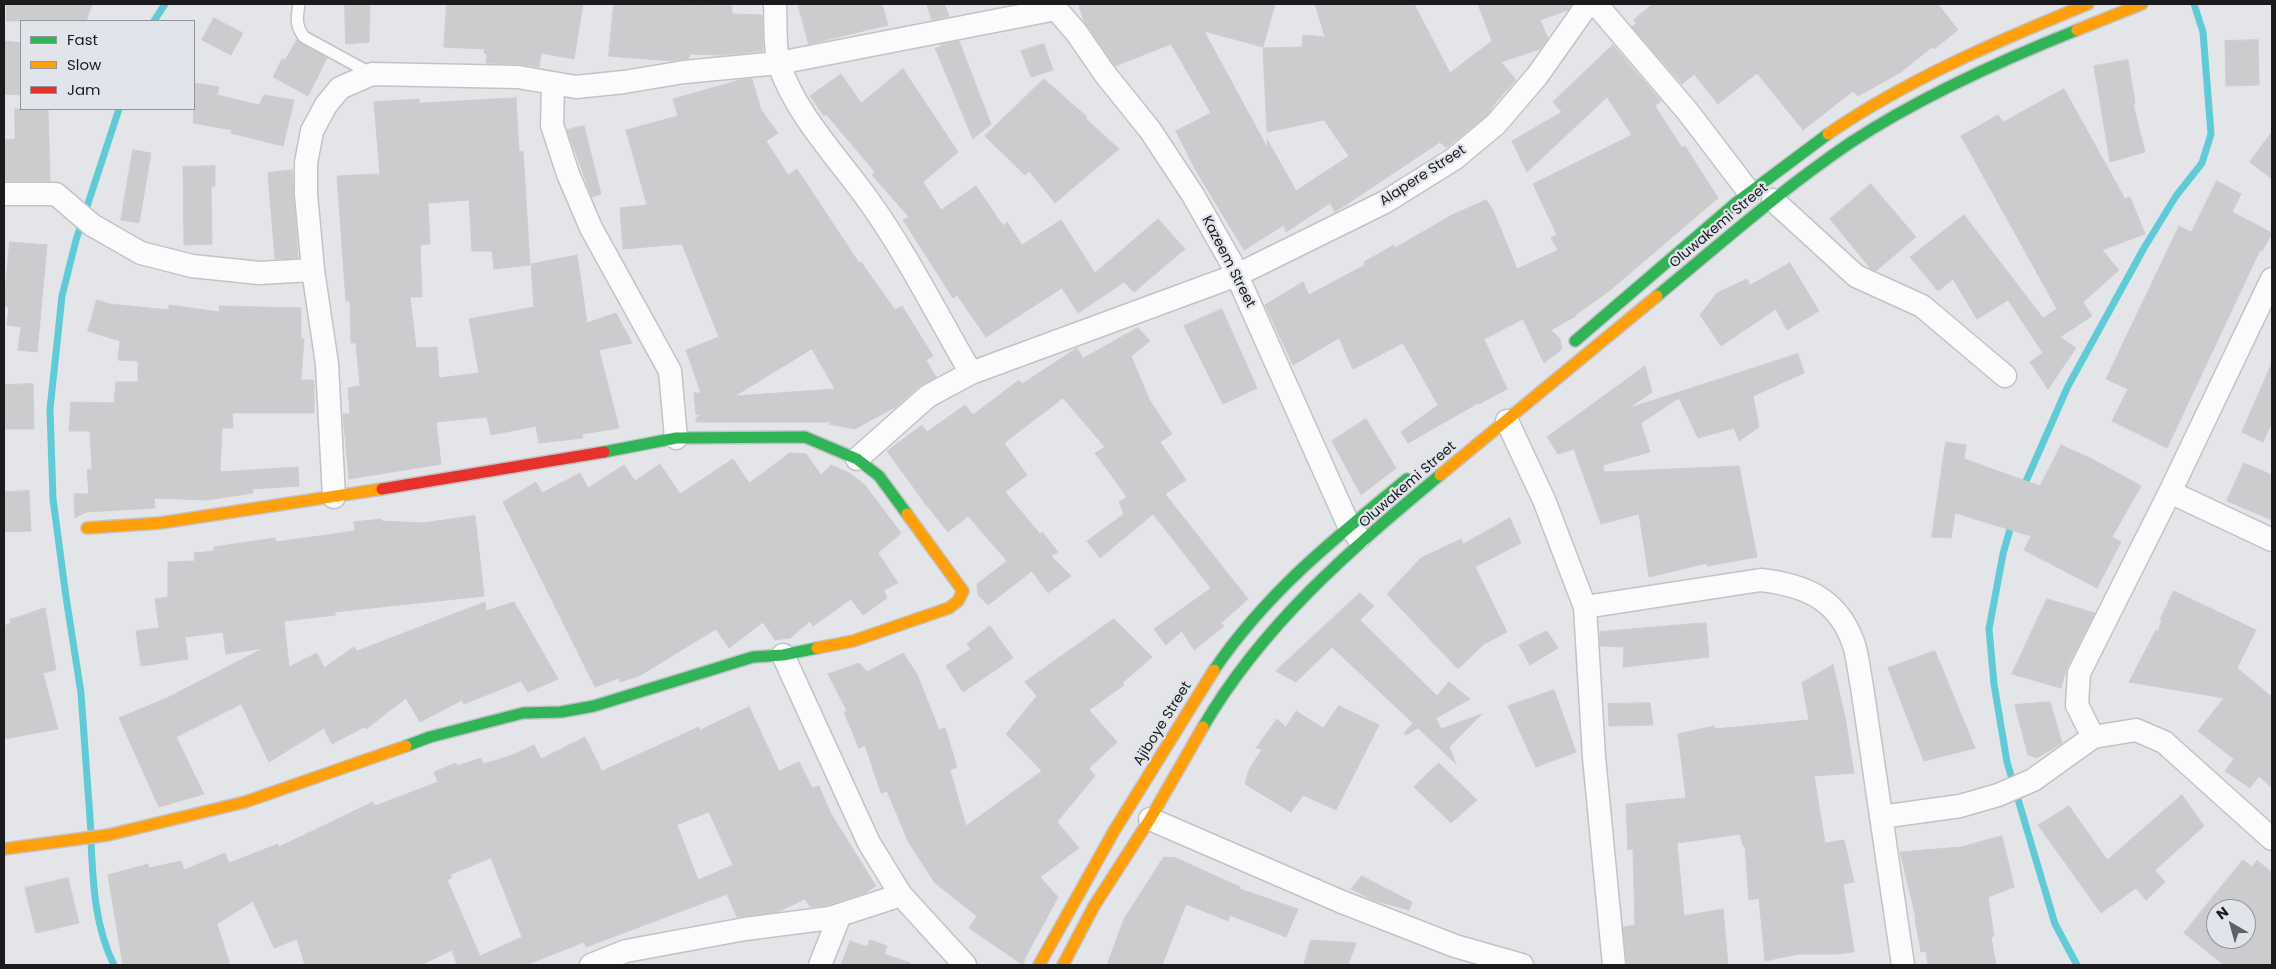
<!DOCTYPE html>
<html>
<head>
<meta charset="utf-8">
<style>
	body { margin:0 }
	#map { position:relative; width:2276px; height:969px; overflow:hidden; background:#e4e5e9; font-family:Poppins,sans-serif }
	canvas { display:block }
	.frame { position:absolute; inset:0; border:5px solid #1b1b1e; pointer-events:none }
	.legend { position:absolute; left:20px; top:20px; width:175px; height:90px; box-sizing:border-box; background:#e2e4eb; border:1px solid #929499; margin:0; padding:6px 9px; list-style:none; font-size:15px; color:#1b1b1e }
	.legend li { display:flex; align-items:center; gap:10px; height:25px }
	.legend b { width:25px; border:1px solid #929499 }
	.north { position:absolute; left:2206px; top:899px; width:50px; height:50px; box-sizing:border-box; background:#e2e4eb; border:1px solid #929499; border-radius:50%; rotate:322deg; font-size:14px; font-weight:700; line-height:20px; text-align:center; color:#1b1b1e }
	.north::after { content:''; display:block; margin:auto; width:18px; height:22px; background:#616265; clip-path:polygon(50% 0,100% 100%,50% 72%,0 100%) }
</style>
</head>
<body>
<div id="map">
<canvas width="2276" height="969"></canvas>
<div class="frame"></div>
<ul class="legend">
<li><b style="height:6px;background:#30b455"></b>Fast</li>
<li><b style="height:6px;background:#ff9f0a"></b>Slow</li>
<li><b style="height:6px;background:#e5322d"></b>Jam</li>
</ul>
<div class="north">N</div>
</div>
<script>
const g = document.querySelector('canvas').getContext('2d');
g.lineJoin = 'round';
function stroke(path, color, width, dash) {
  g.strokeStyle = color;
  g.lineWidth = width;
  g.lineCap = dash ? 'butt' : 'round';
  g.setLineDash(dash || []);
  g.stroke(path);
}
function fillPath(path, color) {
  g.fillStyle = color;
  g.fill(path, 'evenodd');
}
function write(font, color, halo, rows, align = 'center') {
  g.font = font + ' Poppins,sans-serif';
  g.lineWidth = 4.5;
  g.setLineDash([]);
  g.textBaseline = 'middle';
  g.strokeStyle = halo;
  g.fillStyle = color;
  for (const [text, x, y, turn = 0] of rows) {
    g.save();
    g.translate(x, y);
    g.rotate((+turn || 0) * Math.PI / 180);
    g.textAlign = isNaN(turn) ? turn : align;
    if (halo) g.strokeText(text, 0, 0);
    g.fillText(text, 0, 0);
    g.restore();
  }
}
stroke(new Path2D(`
	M154,21L165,4
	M2023,488L2068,386L2144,248L2176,196L2202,163L2211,134L2203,32L2194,4
	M2012,522L2003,554L1989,629L1994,684L2007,762L2028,833L2055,924L2077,965
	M91,832L81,693L66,597L53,499L50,409L62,296L76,240L119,109
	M91,842C93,884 95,927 114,965`), '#60cad6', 7);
const building = new Path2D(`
	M7,4H92L86,21H7Z
	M345,4H370L369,42L346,44Z
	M447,4H583L574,59L541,53L539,67L518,64L486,63L487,54L484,53L485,49L444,47Z
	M614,4L732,6V14L762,15L763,51L722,55L690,54L689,58L672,61L609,56Z
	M798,4H882L888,25L809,44Z
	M927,4H944L949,16L932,20Z
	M1079,4H1275L1263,47L1204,31L1268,149L1267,139L1296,191L1349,156L1324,120L1267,132L1263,48L1302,47L1303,35L1325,37L1315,4H1414L1450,73L1492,41L1478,4H1572L1568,10L1540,20L1548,38L1540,49L1501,62L1516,80L1495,103L1487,115L1446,148L1440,142L1335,212L1330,203L1286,232L1284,225L1244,250L1195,169L1176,131L1211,113L1171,44L1115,66L1084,21Z
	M1653,4H1938L1958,30L1934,49L1932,47L1901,72L1858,96L1853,91L1803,130L1757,73L1718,104L1694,74L1682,84L1632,27L1636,23L1634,20Z
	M214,18L243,33L231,55L202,40Z
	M297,40L327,58L308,96L273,77L282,59L285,60Z
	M2258,40L2259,85L2226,86L2225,41Z
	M4,41L21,43V95L4,94Z
	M959,41L991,124L973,139L935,48L941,47V45Z
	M1044,44L1053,70L1031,77L1021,51Z
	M1613,45L1661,101L1655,106L1682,148L1685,146L1718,198L1609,291L1575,315L1576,316L1551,330L1560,339L1562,349L1544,363L1523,319L1484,339L1507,389L1479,404L1478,403L1408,443L1401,432L1438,405L1403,343L1353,369L1339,338L1293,365L1265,305L1303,282L1309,295L1365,265L1364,262L1394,245L1395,248L1452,215L1486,200L1493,210L1517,269L1558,250L1551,238L1557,235L1533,184L1632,135L1607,97L1527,172L1512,141L1562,112L1553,102Z
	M2128,60L2135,103L2133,104L2145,152L2110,162L2094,66Z
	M903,69L958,152L923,182L941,210L976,186L1003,226L1007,222L1022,245L1061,220L1095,273L1158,219L1185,249L1134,292L1124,282L1078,313L1062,288L986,337L957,295L953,298L935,270L903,220L909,217L872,175L875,172L826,114L824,116L810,96L841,74L861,103Z
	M752,79L761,110L778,133L766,141L788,175L797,169L859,263L861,262L895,310L902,306L933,356L926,360L936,377L919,386L897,406L855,429L829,424L832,422H696V418L702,414L696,415L694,393H701L686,350L719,337L682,244L623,249L620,208L647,205L626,130L678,116L673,99L740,80ZM812,349L835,389L735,396Z
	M1044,79L1087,117L1085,118L1119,149L1055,203L1029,171L1025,175L985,136Z
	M194,83L219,87L217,95L259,105L264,95L294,100L283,146L231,133L232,130L194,123Z
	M2064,89L2125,199L2130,197L2145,234L2102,250L2119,270L2083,302L2092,316L2060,337L2076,348L2048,389L2030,362L2043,353L2008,300L1977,319L1953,279L1938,291L1910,257L1964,215L2043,318L2057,309L1961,136L1998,115L2003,122Z
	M516,98L519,152L523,151L530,265L494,269L492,251H472L469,200L428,203L430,244L420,245L422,297H410L416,348L437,347L439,378L479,373L469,319L534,307L531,264L577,255L587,323L616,313L632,343L599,350L619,428L582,434L583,438L539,443L536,426L491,435L487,417L436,422L441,464L349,479L343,414H350L348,388L360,386L356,343H351L350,301H346L337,176L380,174L374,102L419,99V103Z
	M15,109H48L50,181H4V140L15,139Z
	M584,126L601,194L592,197L567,130Z
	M2272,132V179L2250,162Z
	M133,150L151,153L139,223L121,220Z
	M215,166V186H211L212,244L184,245L183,167Z
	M292,170L298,258L275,259L268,173Z
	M2217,181L2241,194L2232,212L2272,233L2262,251L2260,250L2167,448L2112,421L2128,389L2106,379L2179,226L2191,232Z
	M1871,184L1916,237L1876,271L1871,269L1830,219Z
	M10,242L47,245L37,352L18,350L21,327L7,325L9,307L5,306V292Z
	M1790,263L1819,311L1787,330L1776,309L1721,346L1700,315L1717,293L1747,279L1750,285Z
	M97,300L109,304L169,310V305L220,312L219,306L301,308V339H304L301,380H314V413H232L233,428H222L220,472L298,467L299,486L252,489L253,493L207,500L154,498L155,508L86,512L75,518L74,494H89L87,470L92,469L90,431H69L71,402L114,403L116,382H138V361L118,360L120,341L88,331Z
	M1222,309L1257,388L1223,404L1184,326Z
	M1138,328L1150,341L1131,356L1150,401L1172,434L1160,442L1186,480L1165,494L1248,599L1221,623L1224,626L1194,650L1182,631L1166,645L1154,629L1211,588L1153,514L1100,558L1087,541L1124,514L1119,502L1127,497L1095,453L1105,447L1063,398L1004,443L1027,475L1005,492L1040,534L1042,532L1058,552L1051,556L1071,576L1048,593L1032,571L988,605L978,595L977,584L1007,561L968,516L948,532L924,502L887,451L922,425L927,432L965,405L973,415L1019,380L1022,384L1077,348L1083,358Z
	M1798,354L1804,373L1753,396L1759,427L1739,441L1734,428L1698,438L1679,398L1641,423L1650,452L1603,465L1604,472L1739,466L1757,557L1707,566V563L1649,577L1639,514L1601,524L1574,449L1558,454L1547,437L1645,366L1652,392L1629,408Z
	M2272,363V422L2263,442L2242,432Z
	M33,384L34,429H4V385Z
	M1366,419L1396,468L1361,495L1332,441Z
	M1946,442L1966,445L1964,459L2040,486L2061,445L2092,459L2141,486L2112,537L2121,542L2097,588L2024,550L2031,536L1955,513L1951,538L1932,537Z
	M790,453L806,454L821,475L831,465L849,473L864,484L901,533L878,553L898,583L884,590L887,598L863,615L851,599L813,626L810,621L790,638L781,639L775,640L763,622L729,648L716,629L639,676L620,682L619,678L595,687L503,502L536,482L542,493L580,473L588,488L624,465L635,481L660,464L680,494L733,459L749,483Z
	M2244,463L2272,475V520L2227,501Z
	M29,491L31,531L4,532V492Z
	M475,516L484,596L334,612L336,615L284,621L289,667L317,653L324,668L354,647L357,651L485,602L486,611L514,602L558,679L528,692L521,681L464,704L462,700L420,722L406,698L366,729L364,727L332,744L324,728L269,762L241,704L176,737L204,794L159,807L119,718L167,698L264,648L226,654L223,632L185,637L188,659L141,666L136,631L159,628L155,599L168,597V562L195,561L194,553L214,551V547L275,538L276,542L355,531L354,522L381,519L382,521L422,523Z
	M1510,518L1521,543L1475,567L1507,632L1484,644L1458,669L1387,594L1421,558L1461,539L1463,544Z
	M2174,591L2256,630L2237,668L2272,697V788L2259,776L2250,788L2225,771L2234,759L2198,731L2224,698L2129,682L2156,630L2158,631L2162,621L2160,620Z
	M1360,593L1374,606L1360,620L1437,696L1449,682L1470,699L1436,718L1441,729L1482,714L1449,747L1456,764L1418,728L1406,735L1404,733L1413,723L1332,647L1296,682L1276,671Z
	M2047,599L2095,613L2067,667L2061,688L2012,674Z
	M45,608L56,670L43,673L58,729L4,739V626L11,623L10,620Z
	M1114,619L1152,657L1122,683L1124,685L1089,710L1117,742L1089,768L1095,776L1057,822L1079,848L1040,877L1058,897L1025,958L1023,965L969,928L977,916L935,883L909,843L887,791L881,793L865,745L859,748L844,712L847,711L828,674L859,663L867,672L903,653L917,674L939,730L945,728L957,767L950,770L966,826L1042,771L1006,734L1037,696L1025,682Z
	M1706,623L1709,657L1623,667L1624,647L1600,646V632Z
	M990,626L1013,658L963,692L946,666L971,649L967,644Z
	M1547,631L1558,648L1530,665L1519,645Z
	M1935,651L1975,748L1924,761L1888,668Z
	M1833,665L1845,717L1854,773L1814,776L1825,843L1844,840L1854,882L1843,884L1854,952L1837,954H1798L1765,961L1759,898L1749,900L1745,846H1743L1740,834L1677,843L1684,916L1723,909L1728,965H1627L1623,927L1635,925L1633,849L1628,850L1626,804L1686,798L1678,734L1714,726L1715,729L1809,720L1802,683Z
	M1554,690L1576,752L1536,767L1508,706Z
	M2050,702L2062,743L2037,758L2028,755L2015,705Z
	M1650,703L1653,725L1609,726L1608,704Z
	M1339,706L1379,725L1336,810L1303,795L1291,812L1245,784L1249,770L1262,749L1256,748L1277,719L1286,727L1296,711L1323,728Z
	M749,707L779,771L799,762L812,788L819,786L831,814L876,886L865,893L827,905L810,907L805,899L777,912L737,917L727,894L586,947L584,942L526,965H457L452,950L421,965H305L297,939L274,948L253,901L217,924L230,965H123L108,875L148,864L149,868L181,861L184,870L225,853L229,863L278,844L279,847L373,802L375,806L438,782L434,772L456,763L457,766L481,758L483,764L510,756L534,745L541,759L585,737L602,771L699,727L700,730ZM709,812L733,865L698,880L677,825ZM491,858L522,937L480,956L447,880L452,878L450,875Z
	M1439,763L1477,800L1451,823L1414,787Z
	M2182,795L2204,826L2155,870L2165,882L2146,900L2136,888L2101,913L2038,825L2069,806L2107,860Z
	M2002,836L2014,887L1988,897L1994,936L1991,937L1996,965H1928L1926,951L1921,952L1915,919L1916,918L1900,852L1961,847Z
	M1164,857L1176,858L1240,887V889L1298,909L1286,937L1230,915L1228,921L1186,904L1162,965H1107L1124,919Z
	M2243,860L2252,867L2257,860L2272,873V965H2224L2184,933ZM2216,909H2246V939H2216Z
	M1362,876L1412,902L1409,910L1373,900L1351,889Z
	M68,878L79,923L36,933L25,888Z
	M870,940L887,946L884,954L910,963V965H841L850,941L867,947Z
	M1311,940L1356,943L1348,965H1304Z`);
fillPath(building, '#cccbcd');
stroke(building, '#cdccce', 1);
const lane = new Path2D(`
	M299,4C297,17 295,25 304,37L372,74`);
const street = new Path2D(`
	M775,4C776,21 774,48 779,64C795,113 837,157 866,197C906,252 937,315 971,373
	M1054,4L1056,9L1076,32L1105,74L1150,130L1193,195L1231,262L1349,526L1359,538
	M1596,4L1688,112L1749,192
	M553,84L552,125L568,174L591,228L670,371L676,438
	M4,194H56L92,225L141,253L192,266L259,273L313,270
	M1773,200L1856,276L1922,306L2005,376
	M1507,421L1544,500L1585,607L1594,757L1614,965
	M857,459L928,396L971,373L1237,275L1385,202L1454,159L1496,124L1537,76L1588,4
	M2170,492L2272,540
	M334,497L327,364L313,270L306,194V163L312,131L326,105L340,88L372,74L518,77L576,87L624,82L684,72L779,63L1056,9
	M1585,607L1761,580C1804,585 1837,598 1853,642C1858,656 1859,672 1862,687L1903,965
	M783,655L869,843L901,895L965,965
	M2093,737L2077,705L2079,673L2170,492L2272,279
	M1881,817L1960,806L1998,795L2033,780L2093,737L2136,730L2164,742L2272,839
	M1150,819L1342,902L1455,946L1522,965
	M591,965L626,951L745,929L830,918L901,895
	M820,965L840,915`);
const fast = new Path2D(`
	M1657,296C1720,244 1782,189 1850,143C1918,98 2002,60 2077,30
	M1575,341L1737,202L1828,134
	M604,452L676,438L805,437L857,459L879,476L907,514
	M1214,670C1267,592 1335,538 1407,479
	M1203,727C1263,624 1350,550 1440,475
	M406,746L430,737L523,713L561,712L594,706L753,657L783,655L817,648`);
const slow = new Path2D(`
	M2077,30L2142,4
	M1828,134C1908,79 1998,41 2088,4
	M1440,475L1657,296
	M87,528L160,523L382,489
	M817,648L853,641L949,608L958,601L963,591L907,514
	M4,849L108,835L245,802L406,746
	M1039,965L1114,831L1214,670
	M1063,965L1094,906L1150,819L1203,727`);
const jam = new Path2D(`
	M382,489L604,452`);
stroke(lane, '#c2c3c6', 14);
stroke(street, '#c2c3c6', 25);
stroke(fast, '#c2c3c6', 14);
stroke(slow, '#c2c3c6', 14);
stroke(jam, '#c2c3c6', 14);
stroke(lane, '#fbfbfc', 11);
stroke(street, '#fbfbfc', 22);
stroke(fast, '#30b455', 11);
stroke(slow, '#ff9f0a', 11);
stroke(jam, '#e5322d', 11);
write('14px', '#1b1b1e', '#e2e4eb', [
	["Alapere Street",1423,176,-33],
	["Oluwakemi Street",1719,226,-40],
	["Kazeem Street",1228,262,63],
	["Oluwakemi Street",1408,485,-41],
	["Ajiboye Street",1163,724,-58]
]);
</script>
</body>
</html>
